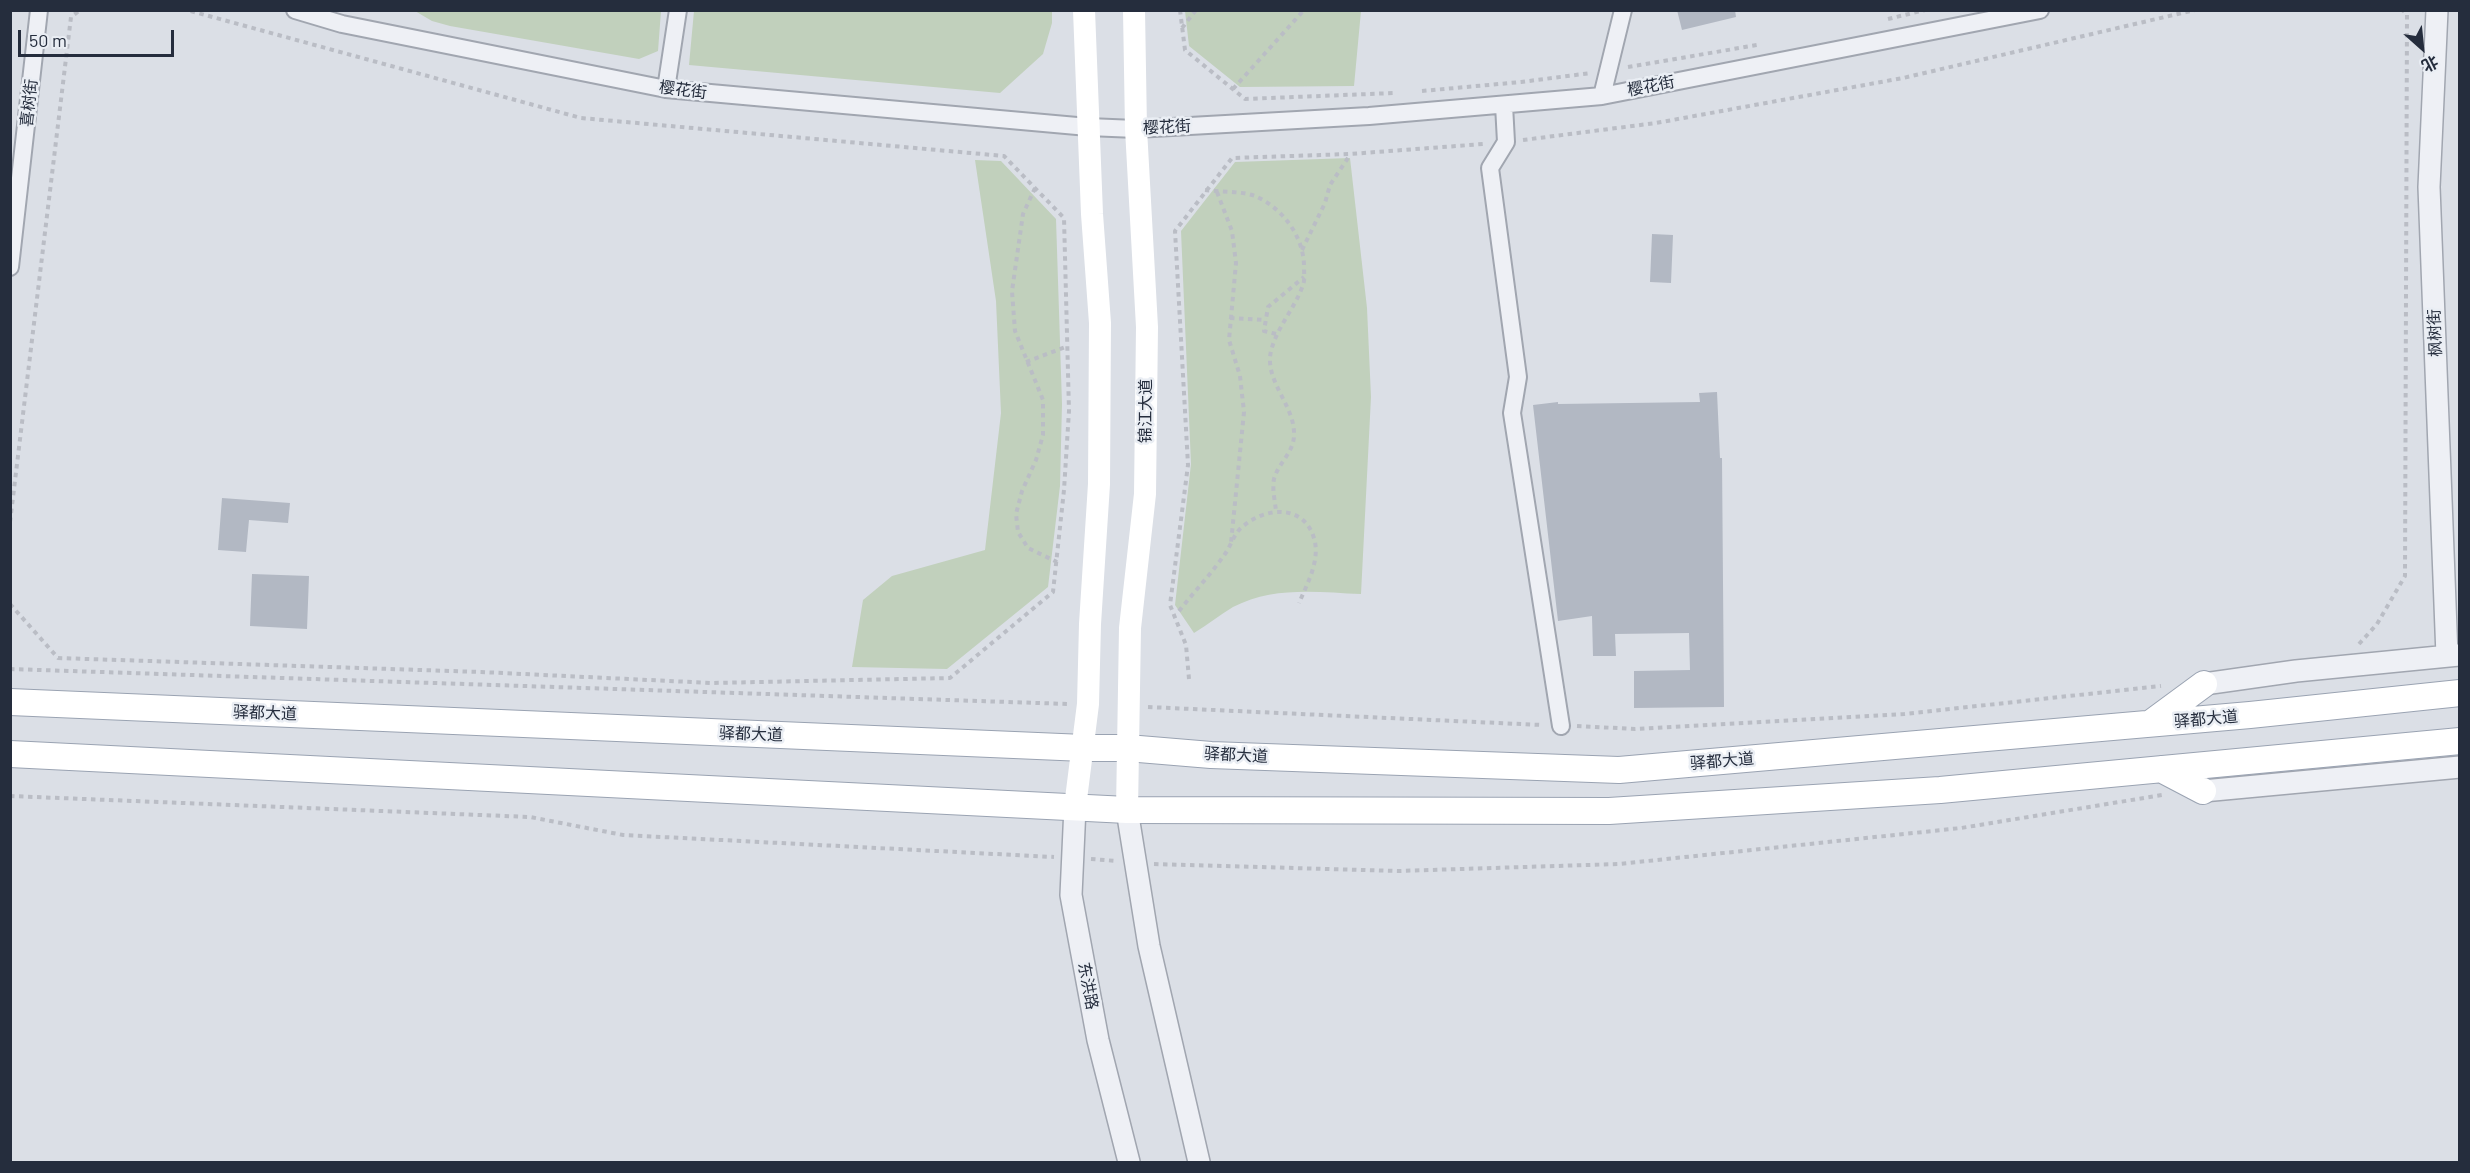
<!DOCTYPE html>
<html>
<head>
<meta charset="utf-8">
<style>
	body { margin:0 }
	#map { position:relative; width:2470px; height:1173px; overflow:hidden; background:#dbdfe6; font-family:Barlow,"Noto Sans SC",sans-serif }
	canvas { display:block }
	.frame { position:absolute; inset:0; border:12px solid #252d3d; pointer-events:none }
	.north { position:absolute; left:2392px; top:18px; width:60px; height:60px; -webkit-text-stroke:4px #eaeef4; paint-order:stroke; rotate:153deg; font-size:16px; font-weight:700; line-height:24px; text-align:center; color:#252d3d }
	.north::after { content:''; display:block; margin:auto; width:21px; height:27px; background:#252d3d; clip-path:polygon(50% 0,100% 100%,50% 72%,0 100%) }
	.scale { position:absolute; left:18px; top:30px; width:156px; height:27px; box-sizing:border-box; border:3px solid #252d3d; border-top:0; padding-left:8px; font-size:18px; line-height:21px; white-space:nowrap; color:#252d3d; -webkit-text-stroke:4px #eaeef4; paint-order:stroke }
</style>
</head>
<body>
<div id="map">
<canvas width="2470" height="1173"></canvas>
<div class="frame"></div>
<div class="north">北</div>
<div class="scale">50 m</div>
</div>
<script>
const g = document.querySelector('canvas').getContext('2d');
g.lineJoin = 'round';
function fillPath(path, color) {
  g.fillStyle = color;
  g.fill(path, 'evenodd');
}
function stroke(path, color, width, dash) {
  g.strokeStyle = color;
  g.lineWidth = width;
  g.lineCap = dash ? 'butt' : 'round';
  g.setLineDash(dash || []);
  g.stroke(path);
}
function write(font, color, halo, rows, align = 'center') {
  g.font = font + ' Barlow,"Noto Sans SC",sans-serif';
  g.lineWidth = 5;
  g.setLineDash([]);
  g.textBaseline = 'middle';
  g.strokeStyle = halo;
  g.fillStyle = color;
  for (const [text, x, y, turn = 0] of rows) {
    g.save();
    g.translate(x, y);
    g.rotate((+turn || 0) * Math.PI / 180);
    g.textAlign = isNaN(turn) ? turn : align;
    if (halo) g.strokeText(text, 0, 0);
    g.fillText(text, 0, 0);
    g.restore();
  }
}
fillPath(new Path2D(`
	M415,11H661L658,51L639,59L450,26L432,21Z
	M694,11L1052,10V23L1043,54L1000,93L689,65Z
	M1185,11H1361L1354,86L1240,87L1189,46Z
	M1350,158L1367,308L1371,397L1361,594C1317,592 1273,586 1233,607C1220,615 1207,625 1194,633L1175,605L1191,464L1181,231L1235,162Z
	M975,160L1001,161L1056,219L1062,404L1060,486L1048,587L947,669L852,667L863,600L892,576L985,550L1001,413L996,301Z`), '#c1d0bc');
fillPath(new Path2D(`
	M1677,10H1735L1736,17L1682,30Z
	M1652,234L1673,235L1671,283L1650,282Z
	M1717,392L1720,458H1722L1724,707L1634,708V671L1690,670L1689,633L1615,634L1616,656H1593L1592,616L1558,621L1533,405L1558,402V404L1700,402L1699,393Z
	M222,498L290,503L288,523L249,520L246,552L218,550Z
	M252,574L309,576L307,629L250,626Z`), '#b2b8c3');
const minor = new Path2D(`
	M295,10L342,24L666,89L1088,127L1136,129L1369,116L1602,96L2040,10
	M666,89L678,10
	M1602,96L1623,10
	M1504,105L1506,142L1490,168L1518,377L1512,413L1561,726
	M10,267L39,10`);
const tertiary = new Path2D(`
	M2437,10L2429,187L2447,656
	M2204,684L2296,671L2459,655
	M2203,791L2460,767
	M1075,807L1071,895L1098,1040L1129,1162
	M1127,810L1149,946L1199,1162`);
const primary = new Path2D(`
	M10,702L1084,748H1127L1211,755L1619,770L2250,715L2460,693
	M2151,723L2204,684
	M10,754L1127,810L1609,811L1940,790L2460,741
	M2161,769L2203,791`);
stroke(minor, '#a1a6b0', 20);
stroke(tertiary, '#a1a6b0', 24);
stroke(primary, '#9aa3b2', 28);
stroke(new Path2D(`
	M1180,10L1185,50L1245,99L1394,93
	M1888,19L1925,10
	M1182,28L1196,10
	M1628,67L1757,45
	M1233,89L1304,10
	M1422,91L1521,82L1591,73
	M1523,140L1656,123L1903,78L2195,10
	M1035,188L1023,214L1012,291L1015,331L1043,400V435L1036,460L1022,491L1016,514L1018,532L1028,548L1057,562
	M1205,190C1220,192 1241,191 1255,196C1283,208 1304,237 1304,267C1304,273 1305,280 1303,285C1295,308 1277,327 1271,351C1264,380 1294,405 1294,433C1295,452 1278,463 1274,479C1272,489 1275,501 1276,511
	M1217,192L1232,231L1236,263L1229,340L1240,376L1244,412L1231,543
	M1302,250L1325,203L1330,185L1350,155
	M1230,318L1266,320
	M1276,334L1264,331L1268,307L1304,277
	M1026,362L1068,346
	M10,522L71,17L80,10
	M10,604L58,658L481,672L712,683L950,678L1053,592L1064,490L1069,411L1064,218L1004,156L581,118L187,10
	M1179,611C1194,592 1211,574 1225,554C1230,547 1233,537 1239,530C1263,506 1306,502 1315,542C1319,563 1307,584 1299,603
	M2359,644L2377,624L2405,576L2407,14L2402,10
	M10,669L1069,704
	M1189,679L1186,645L1170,605L1188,465L1175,231L1232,158L1350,154L1483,144
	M1148,707L1542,725
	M1577,726L1635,729L1904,714L2161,686
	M10,796L530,817L623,835L1054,857
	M1091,859L1117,861
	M1154,864L1398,871L1619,864L1961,828L2162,795`), '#babdc5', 4, [4.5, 4.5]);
stroke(minor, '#eef0f5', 16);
stroke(tertiary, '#eef0f5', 21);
stroke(new Path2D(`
	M1075,807L1088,704L1090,624L1099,484L1100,323L1092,214L1084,10
	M1127,810L1130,628L1145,494L1147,327L1136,129L1134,10`), '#fff', 22);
stroke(primary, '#fff', 26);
write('16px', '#252d3d', '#eaeef4', [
	["樱花街",1651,86,-11],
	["樱花街",683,90,7],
	["喜树街",29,103,-84],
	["樱花街",1167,127,-3],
	["枫树街",2435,333,-92],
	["锦江大道",1146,411,-90],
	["驿都大道",265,713,2],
	["驿都大道",2206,719,-5],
	["驿都大道",751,734,2],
	["驿都大道",1236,755,3],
	["驿都大道",1722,761,-5],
	["东洪路",1088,986,79]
]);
</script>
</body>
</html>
